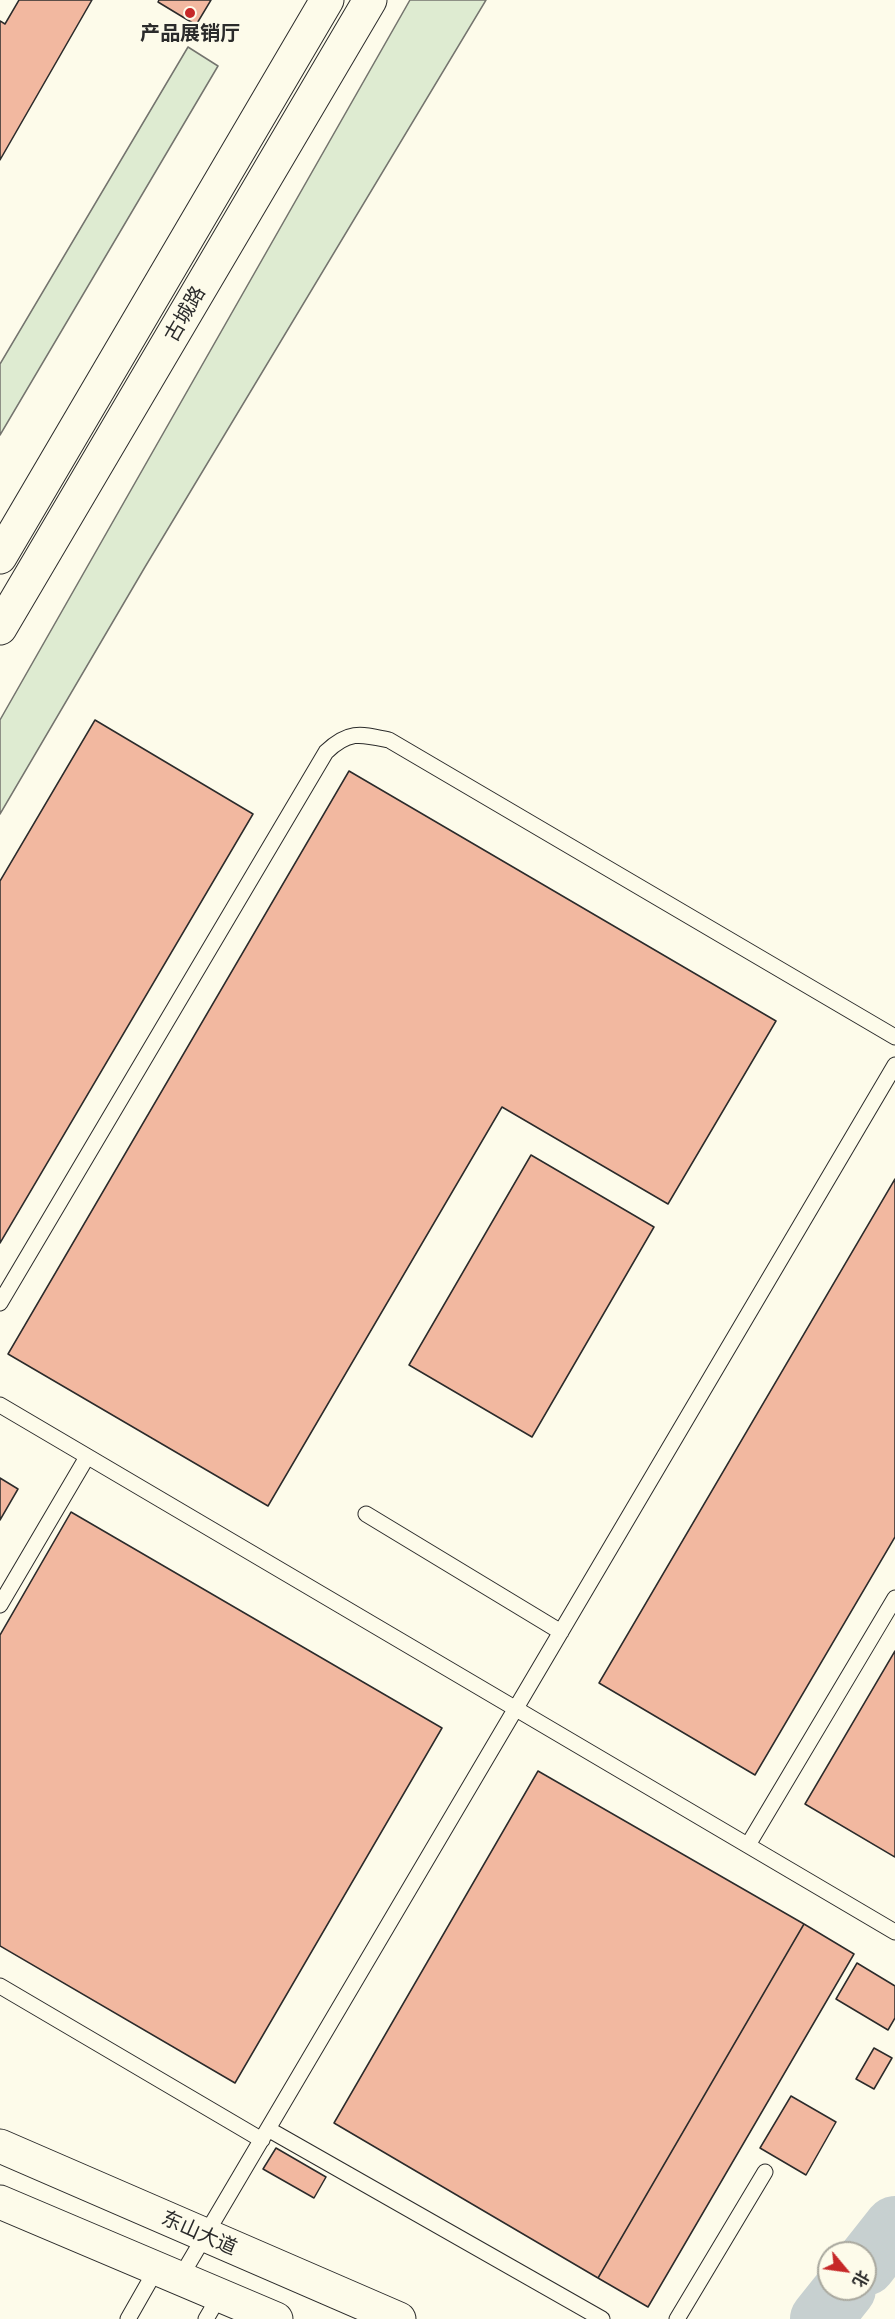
<!DOCTYPE html>
<html>
<head>
<meta charset="utf-8">
<style>
	body { margin:0 }
	#map { position:relative; width:895px; height:2319px; overflow:hidden; background:#fdfbea; font-family:"Golos Text","Noto Sans SC",sans-serif }
	canvas { display:block }
	.north { position:absolute; left:817px; top:2241px; width:60px; height:60px; box-sizing:border-box; background:#fdfbea; border:2px solid #a9a89e; border-radius:50%; rotate:119deg; font-size:16px; font-weight:700; line-height:24px; text-align:center; color:#2b2b2b }
	.north::after { content:''; display:block; margin:auto; width:21px; height:27px; background:#c62828; clip-path:polygon(50% 0,100% 100%,50% 72%,0 100%) }
</style>
</head>
<body>
<div id="map">
<canvas width="895" height="2319"></canvas>
<div class="north">北</div>
</div>
<script>
const g = document.querySelector('canvas').getContext('2d');
g.lineJoin = 'round';
function fillPath(path, color) {
  g.fillStyle = color;
  g.fill(path, 'evenodd');
}
function stroke(path, color, width, dash) {
  g.strokeStyle = color;
  g.lineWidth = width;
  g.lineCap = dash ? 'butt' : 'round';
  g.setLineDash(dash || []);
  g.stroke(path);
}
function write(font, color, halo, rows, align = 'center') {
  g.font = font + ' "Golos Text","Noto Sans SC",sans-serif';
  g.lineWidth = 4.5;
  g.setLineDash([]);
  g.textBaseline = 'middle';
  g.strokeStyle = halo;
  g.fillStyle = color;
  for (const [text, x, y, turn = 0] of rows) {
    g.save();
    g.translate(x, y);
    g.rotate((+turn || 0) * Math.PI / 180);
    g.textAlign = isNaN(turn) ? turn : align;
    if (halo) g.strokeText(text, 0, 0);
    g.fillText(text, 0, 0);
    g.restore();
  }
}
const green = new Path2D(`
	M410,0H486L145,567L0,814V720Z
	M188,47L218,66L0,435V364Z`);
fillPath(green, '#deebd1');
stroke(green, '#74746e', 1.5);
stroke(new Path2D(`
	M865,2265L895,2227
	M821,2319L845,2289`), '#c7d0d0', 62);
const building = new Path2D(`
	M19,0H92L0,160V21L5,24Z
	M159,0H211L196,25L158,2Z
	M95,720L253,814L0,1243V881Z
	M349,771L776,1021L668,1204L502,1107L268,1506L8,1354Z
	M531,1155L654,1227L532,1437L409,1365Z
	M895,1179V1537L755,1775L599,1683Z
	M0,1478L18,1489L0,1520Z
	M71,1512L442,1728L235,2083L0,1946V1635Z
	M895,1651V1857L805,1804Z
	M538,1771L804,1924L598,2278L334,2123Z
	M804,1924L854,1954L648,2307L598,2278Z
	M857,1963L895,1986V2018L888,2030L836,1999Z
	M874,2048L892,2058L874,2089L856,2079Z
	M791,2096L836,2122L806,2175L760,2148Z
	M276,2148L326,2177L314,2198L263,2169Z`);
fillPath(building, '#f2b8a0');
stroke(building, '#2b2b2b', 1.5);
const service = new Path2D(`
	M0,1303L326,752C349,730 361,734 389,740L895,1037
	M0,1405L895,1932
	M366,1514L561,1632
	M0,1605L87,1457
	M748,1845L895,1598
	M0,1986L262,2140
	M268,2129L602,2319
	M180,2278L895,1065
	M128,2319L157,2268
	M206,2319L220,2295
	M677,2319L765,2172`);
const secondary = new Path2D(`
	M0,557L327,0
	M0,628L370,0
	M0,2146L399,2319
	M0,2202L276,2319`);
stroke(service, '#2b2b2b', 17);
stroke(secondary, '#2b2b2b', 35);
stroke(service, '#fdfbea', 15);
stroke(secondary, '#fdfbea', 33);
for (const [x, y, r, color] of [
	[190,13,6,"#c62828"]
]) {
  const dot = new Path2D();
  dot.arc(x, y, r, 0, 2 * Math.PI);
  g.fillStyle = color;
  g.fill(dot);
  stroke(dot, '#fdfbea', 2);
}
write('bold 20px', '#2b2b2b', '#fdfbea', [
	["产品展销厅",190,34]
]);
write('20px', '#2b2b2b', '#fdfbea', [
	["古城路",185,314,-60],
	["东山大道",199,2233,24]
]);
</script>
</body>
</html>
